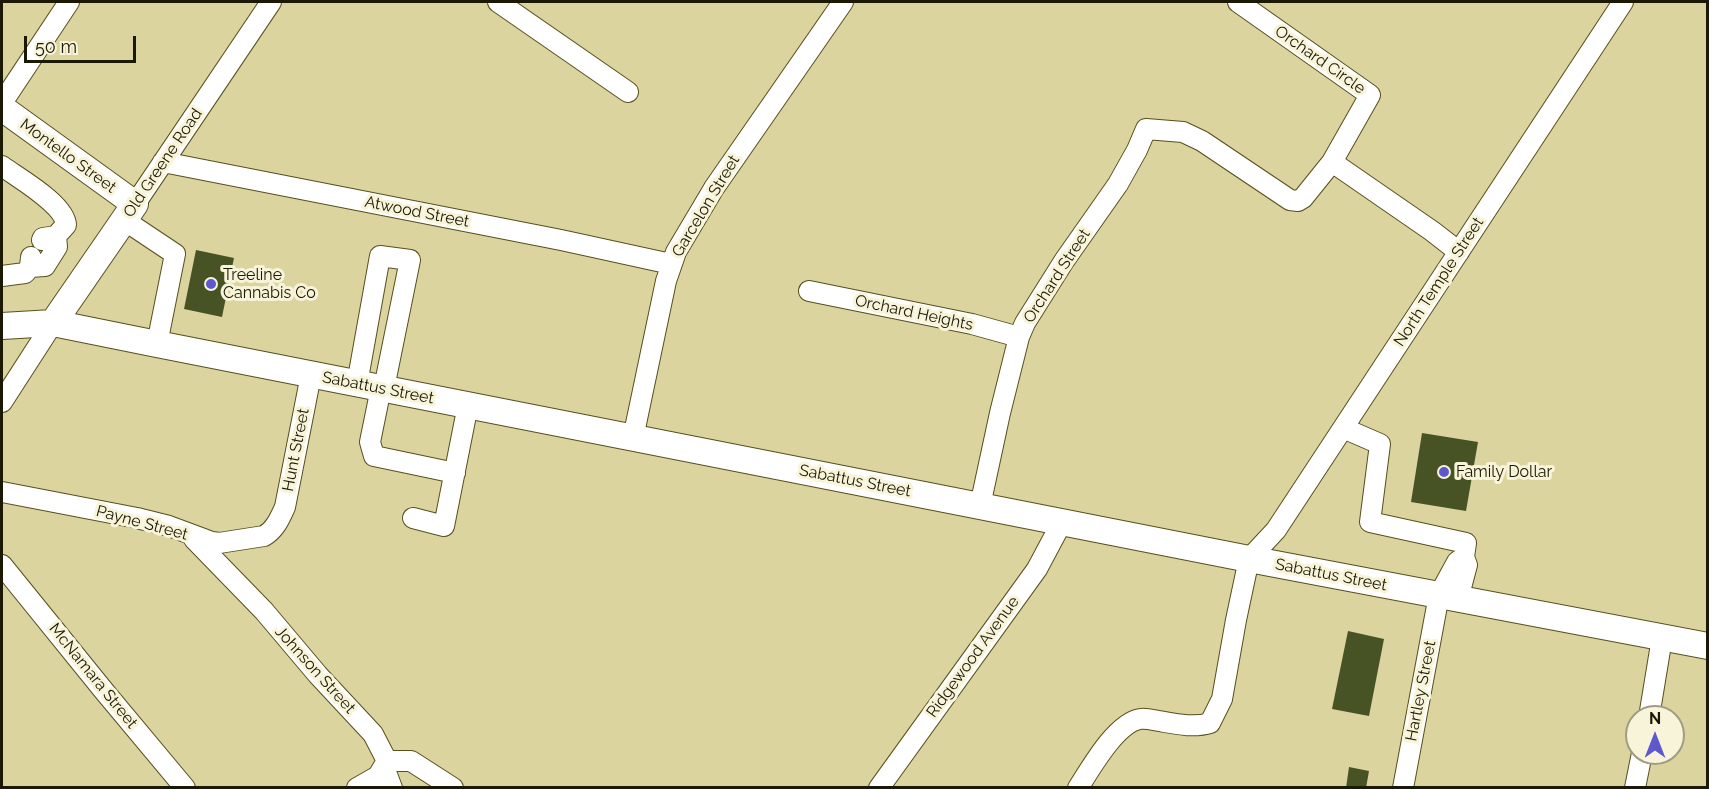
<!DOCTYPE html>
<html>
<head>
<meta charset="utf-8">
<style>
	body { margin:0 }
	#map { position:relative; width:1709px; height:789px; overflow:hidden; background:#dcd49f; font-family:Raleway,sans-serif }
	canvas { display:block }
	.frame { position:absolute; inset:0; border:3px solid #1b1804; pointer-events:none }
	.north { position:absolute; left:1625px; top:705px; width:60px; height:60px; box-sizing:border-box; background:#f8f4da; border:2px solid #a09c84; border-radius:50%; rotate:0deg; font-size:16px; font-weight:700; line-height:24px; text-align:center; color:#1b1804 }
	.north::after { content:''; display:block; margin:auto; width:21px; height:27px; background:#5e57cf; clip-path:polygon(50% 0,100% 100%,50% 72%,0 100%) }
	.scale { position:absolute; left:24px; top:36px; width:112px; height:27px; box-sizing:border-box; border:3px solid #1b1804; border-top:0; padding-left:8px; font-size:18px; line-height:21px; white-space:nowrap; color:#1b1804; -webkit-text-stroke:4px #f8f4da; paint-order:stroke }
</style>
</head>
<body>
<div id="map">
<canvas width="1709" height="789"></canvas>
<div class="frame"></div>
<div class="north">N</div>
<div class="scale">50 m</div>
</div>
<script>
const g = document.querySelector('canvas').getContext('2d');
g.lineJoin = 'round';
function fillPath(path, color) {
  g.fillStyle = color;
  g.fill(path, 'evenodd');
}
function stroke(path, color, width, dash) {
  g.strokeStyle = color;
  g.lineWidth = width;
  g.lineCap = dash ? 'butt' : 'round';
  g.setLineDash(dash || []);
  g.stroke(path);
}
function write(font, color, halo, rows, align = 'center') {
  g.font = font + ' Raleway,sans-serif';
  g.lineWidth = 6;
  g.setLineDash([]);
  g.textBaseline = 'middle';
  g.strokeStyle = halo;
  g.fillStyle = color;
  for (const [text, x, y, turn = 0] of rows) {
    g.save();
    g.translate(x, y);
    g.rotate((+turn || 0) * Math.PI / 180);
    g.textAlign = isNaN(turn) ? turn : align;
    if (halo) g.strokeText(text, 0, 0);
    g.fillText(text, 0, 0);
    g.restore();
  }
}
fillPath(new Path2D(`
	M196,250L234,258L222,317L184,309Z
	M1422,433L1478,442L1466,511L1411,502Z
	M1348,631L1384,639L1369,716L1332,709Z
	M1349,767L1369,771L1366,788H1346Z`), '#475324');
const minor = new Path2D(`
	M498,2L628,92
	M2,103L69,2
	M163,162L561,240L671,264
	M1332,162L1432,231L1459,252
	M2,166C18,178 65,204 66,225L56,236L43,238L42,240
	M135,204L271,2
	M124,220L175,254L157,344
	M30,267L45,266L57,247L56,236
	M2,276L25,273L30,267L31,257
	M809,291L972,324L1019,337
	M357,384L380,256L410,260L384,388
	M381,388L370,442L374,456L455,473
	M2,402L53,323
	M1343,428L1380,444L1370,522L1466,543L1464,557L1467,565L1458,599
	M633,438L666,281L676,252L714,188L843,2
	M2,492L137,518L169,526L212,542L219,543L264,536C275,530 280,518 285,507L311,375
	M980,506L1000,413L1019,337L1025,323L1064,261L1118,184L1137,150L1146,129L1183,132L1202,141L1290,200L1298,201L1303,198L1332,162L1370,95L1238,2
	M413,518L444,526L468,405
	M194,539L264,611L318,675L373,734L387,761H411L453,788
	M2,565L104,691L185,788
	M1649,717L1662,638
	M387,761L386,772L392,788
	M357,788L378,776L387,761
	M879,788L1037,569L1062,522
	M1078,788C1091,768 1116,723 1140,719C1146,718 1153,720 1159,721C1176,724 1194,728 1210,723L1222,699L1236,620L1249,559L1276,530L1623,2
	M1403,788L1439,595L1457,562L1464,557
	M1635,788L1642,753`);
const major = new Path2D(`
	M2,108L135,204L53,323
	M2,326L53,323L157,344L1249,559L1708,646`);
stroke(minor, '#574f1d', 22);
stroke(major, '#574f1d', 28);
stroke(minor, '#fff', 20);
stroke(major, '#fff', 26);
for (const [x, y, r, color] of [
	[211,284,6,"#5e57cf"],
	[1444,472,6,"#5e57cf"]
]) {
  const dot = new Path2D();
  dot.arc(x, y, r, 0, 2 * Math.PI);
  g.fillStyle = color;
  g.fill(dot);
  stroke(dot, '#f8f4da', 2);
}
write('16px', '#1b1804', '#f8f4da', [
	["Orchard Circle",1320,60,35],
	["Montello Street",68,156,36],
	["Old Greene Road",163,163,-56],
	["Garcelon Street",706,206,-59],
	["Atwood Street",417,212,11],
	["Orchard Street",1057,276,-57],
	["North Temple Street",1439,282,-57],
	["Orchard Heights",914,313,12],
	["Sabattus Street",378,388,11],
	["Hunt Street",296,450,-79],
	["Sabattus Street",855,481,11],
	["Payne Street",142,523,15],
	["Sabattus Street",1331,575,11],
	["Ridgewood Avenue",973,657,-54],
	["Johnson Street",315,670,48],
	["McNamara Street",93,676,51],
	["Hartley Street",1421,691,-79]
]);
write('16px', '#1b1804', '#f8f4da', [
	["Treeline",223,275],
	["Cannabis Co",223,293],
	["Family Dollar",1456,472]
], 'left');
</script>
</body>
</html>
